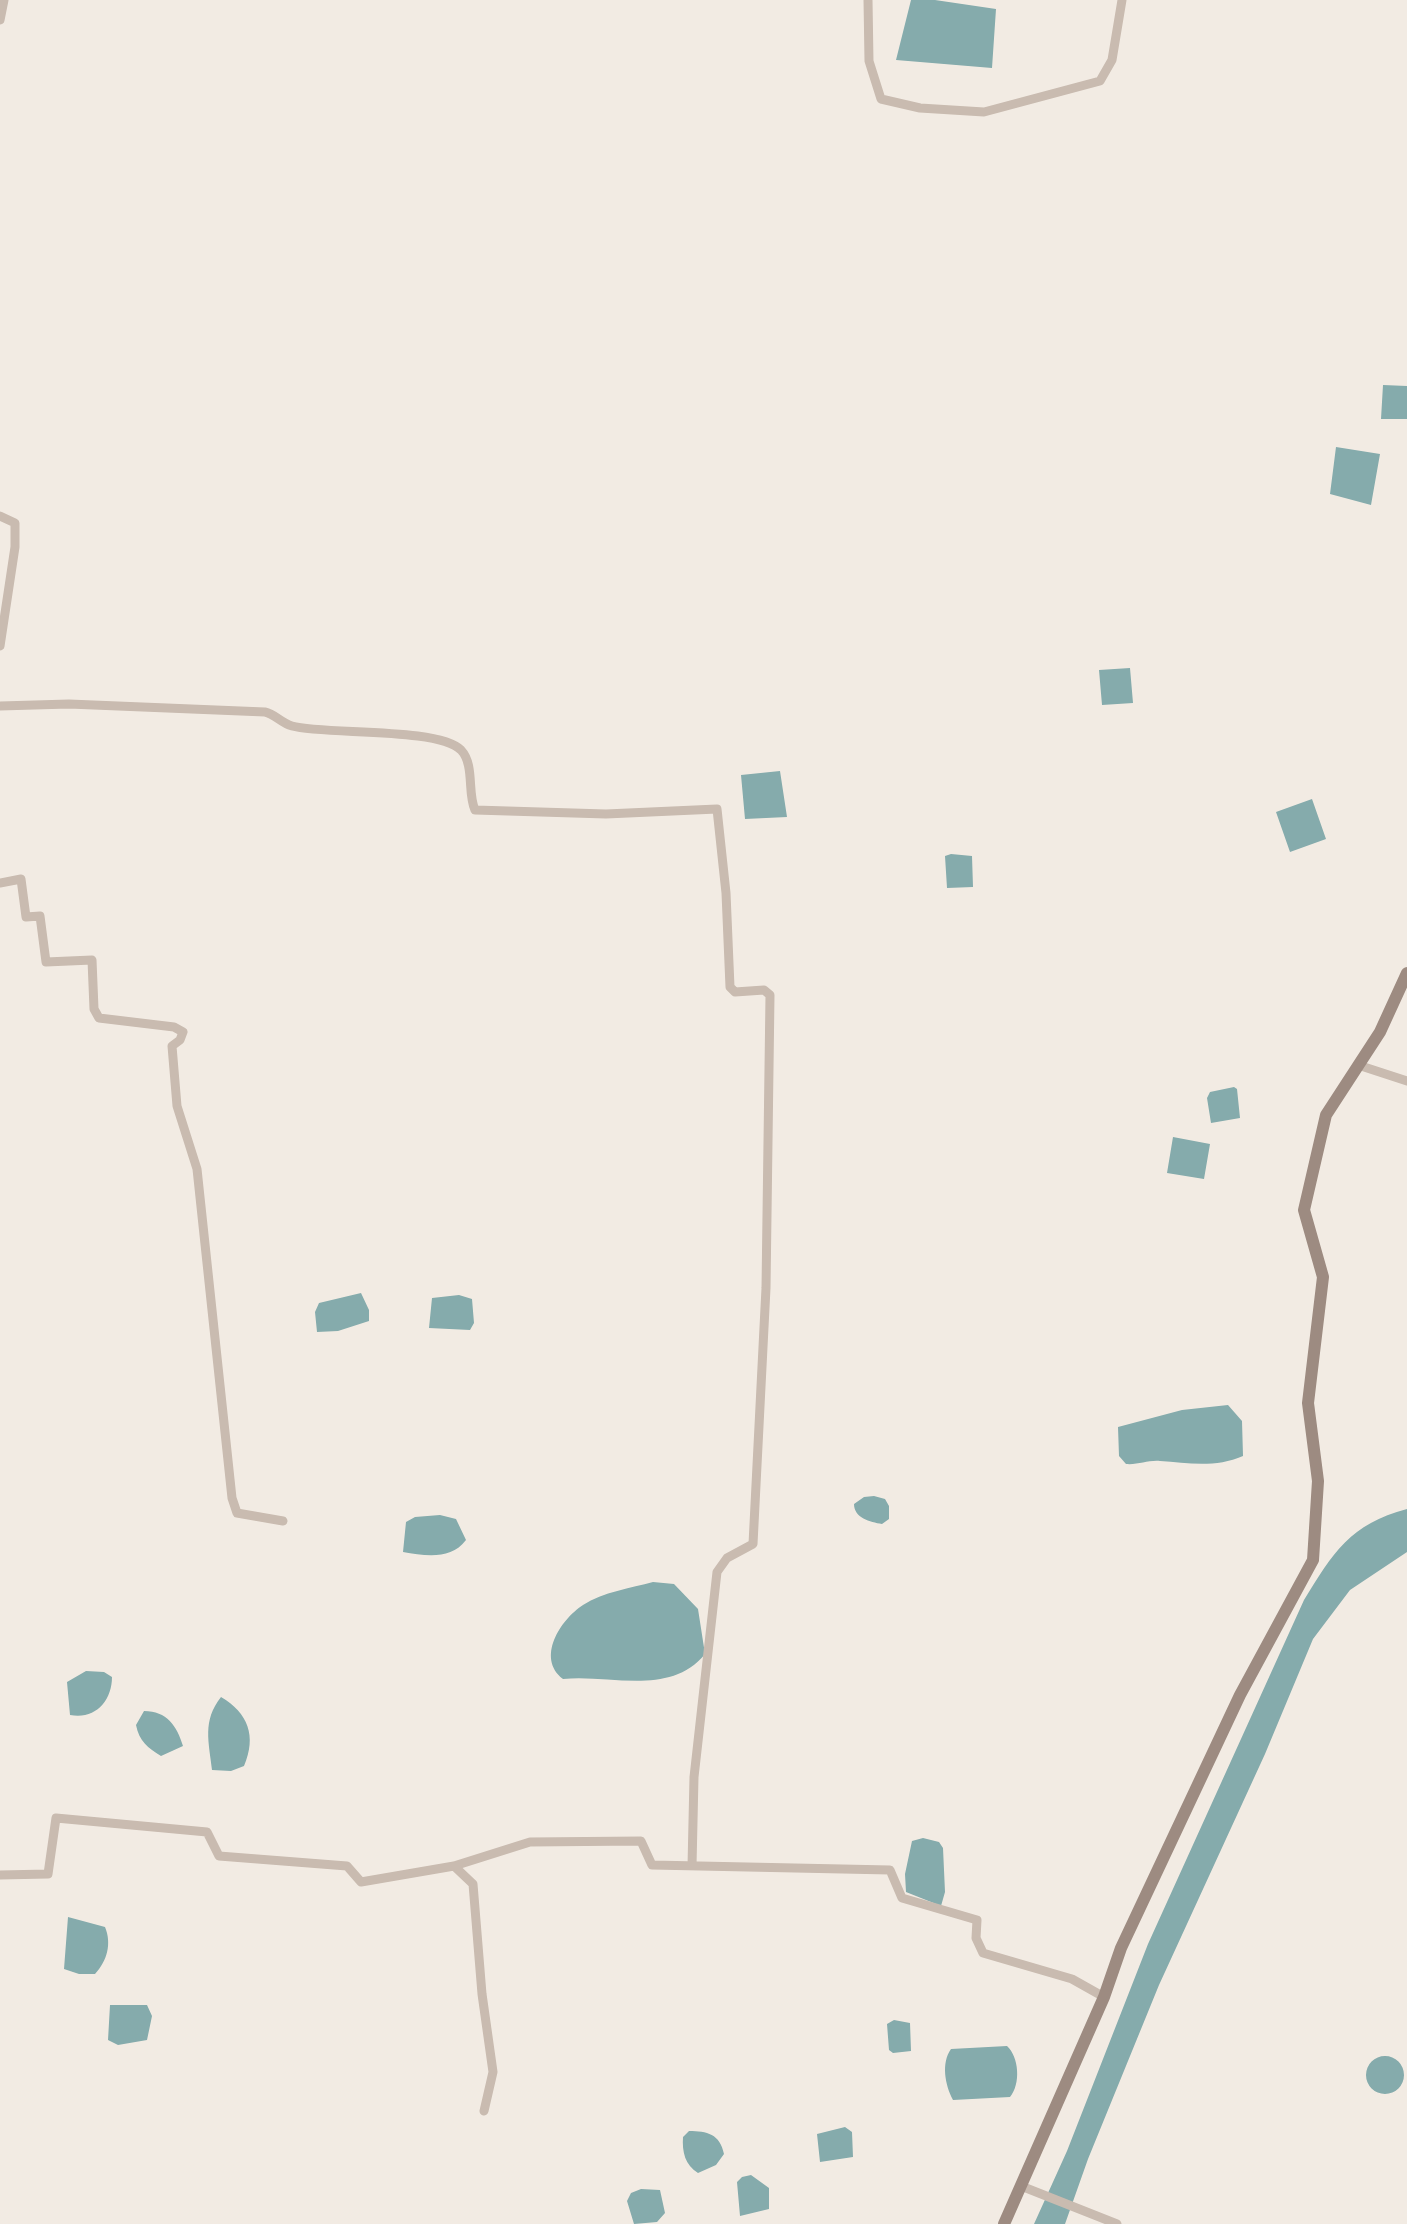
<!DOCTYPE html>
<html>
<head>
<meta charset="utf-8">
<style>
	body { margin:0 }
	canvas { display:block; background:#f2ebe3 }
</style>
</head>
<body>
<canvas width="1407" height="2224"></canvas>
<script>
const g = document.querySelector('canvas').getContext('2d');
g.lineJoin = 'round';
function fillPath(path, color) {
  g.fillStyle = color;
  g.fill(path, 'evenodd');
}
function stroke(path, color, width, dash) {
  g.strokeStyle = color;
  g.lineWidth = width;
  g.lineCap = dash ? 'butt' : 'round';
  g.setLineDash(dash || []);
  g.stroke(path);
}
fillPath(new Path2D(`
	M911,0H935L996,9L992,68L896,60Z
	M1383,385L1407,386V419H1381Z
	M1336,447L1380,454L1371,505L1330,494Z
	M1130,668L1133,703L1102,705L1099,670Z
	M780,771L787,817L745,819L741,775Z
	M1312,799L1326,839L1290,852L1276,812Z
	M951,854L972,856L973,887L947,888L945,856Z
	M1234,1087L1237,1089L1240,1118L1211,1123L1207,1098L1210,1092Z
	M1173,1137L1210,1144L1204,1179L1167,1173Z
	M361,1293L369,1310V1321L338,1331L317,1332L315,1312L319,1303Z
	M459,1295L472,1299L474,1323L470,1330L429,1328L432,1298Z
	M1228,1405L1242,1421L1243,1456C1216,1468 1188,1463 1160,1461C1148,1460 1138,1465 1126,1464L1119,1456L1118,1427L1182,1410Z
	M874,1496L885,1499L889,1506V1519L882,1524C870,1522 854,1518 854,1504L864,1497Z
	M1407,1509V1552L1350,1590L1313,1639L1265,1754L1159,1985L1088,2159L1065,2224H1034L1067,2151L1148,1944L1304,1600C1333,1553 1350,1524 1407,1509Z
	M440,1515L456,1519L466,1540C451,1560 426,1556 403,1552L406,1522L415,1517Z
	M653,1582L674,1584L698,1609L705,1654C670,1697 610,1674 563,1679C536,1658 560,1620 583,1605C603,1592 631,1588 653,1582Z
	M86,1671L104,1672L112,1677C112,1701 95,1720 70,1715L67,1682Z
	M221,1697C248,1713 257,1736 244,1766L231,1771L212,1770C209,1742 202,1721 221,1697Z
	M144,1711C167,1711 177,1726 183,1746L161,1756C148,1748 139,1741 136,1725Z
	M923,1838L939,1842L943,1848L945,1892L941,1906L906,1892L905,1874L912,1841Z
	M68,1917L105,1927C112,1944 107,1961 95,1974H79L64,1969Z
	M110,2005H147L152,2016L147,2040L118,2045L108,2040Z
	M894,2020L910,2023L911,2051L893,2053L889,2050L887,2024Z
	M1007,2046C1019,2057 1021,2084 1010,2097L953,2100C945,2085 941,2063 951,2049Z
	M1366 2075a19 19 0 1 1 38 0a19 19 0 1 1-38 0Z
	M845,2127L852,2132L853,2157L820,2162L817,2134Z
	M689,2131C707,2131 720,2134 724,2154L716,2165L698,2173C685,2165 682,2152 683,2137Z
	M751,2175L769,2188V2209L740,2216L737,2182L742,2177Z
	M641,2189L660,2190L665,2213L657,2222L634,2224L627,2201L631,2193Z`), '#85abac');
stroke(new Path2D(`
	M868,0L869,61L881,99L920,108L984,112L1100,81L1112,60L1122,0
	M0,20L4,0
	M0,516L15,523V547L0,646
	M0,706L69,704L265,712C275,714 281,723 292,726C325,735 438,727 461,750C475,765 467,793 475,810L606,814L717,809L726,893L730,987L735,992L764,990L770,995L766,1288L753,1544L727,1558L717,1572L694,1777L692,1866
	M0,883L21,879L26,917L40,916L46,962L92,960L94,1009L99,1018L174,1027L183,1032L180,1040L172,1046L177,1106L197,1169L232,1498L237,1513L283,1521
	M1358,1065L1407,1081
	M454,1866L473,1884L482,1994L493,2072L484,2111
	M0,1875L48,1874L56,1818L207,1832L219,1856L347,1866L361,1882L454,1866L530,1842L641,1841L652,1865L890,1870L902,1898L977,1920L976,1938L983,1953L1072,1979L1104,1997
	M1021,2186L1117,2224`), '#c9bbb0', 9);
stroke(new Path2D(`
	M1004,2224L1104,1997L1121,1948L1240,1695L1313,1560L1318,1481L1308,1403L1323,1277L1304,1210L1326,1115L1380,1032L1407,973`), '#9d8b81', 12);
</script>
</body>
</html>
